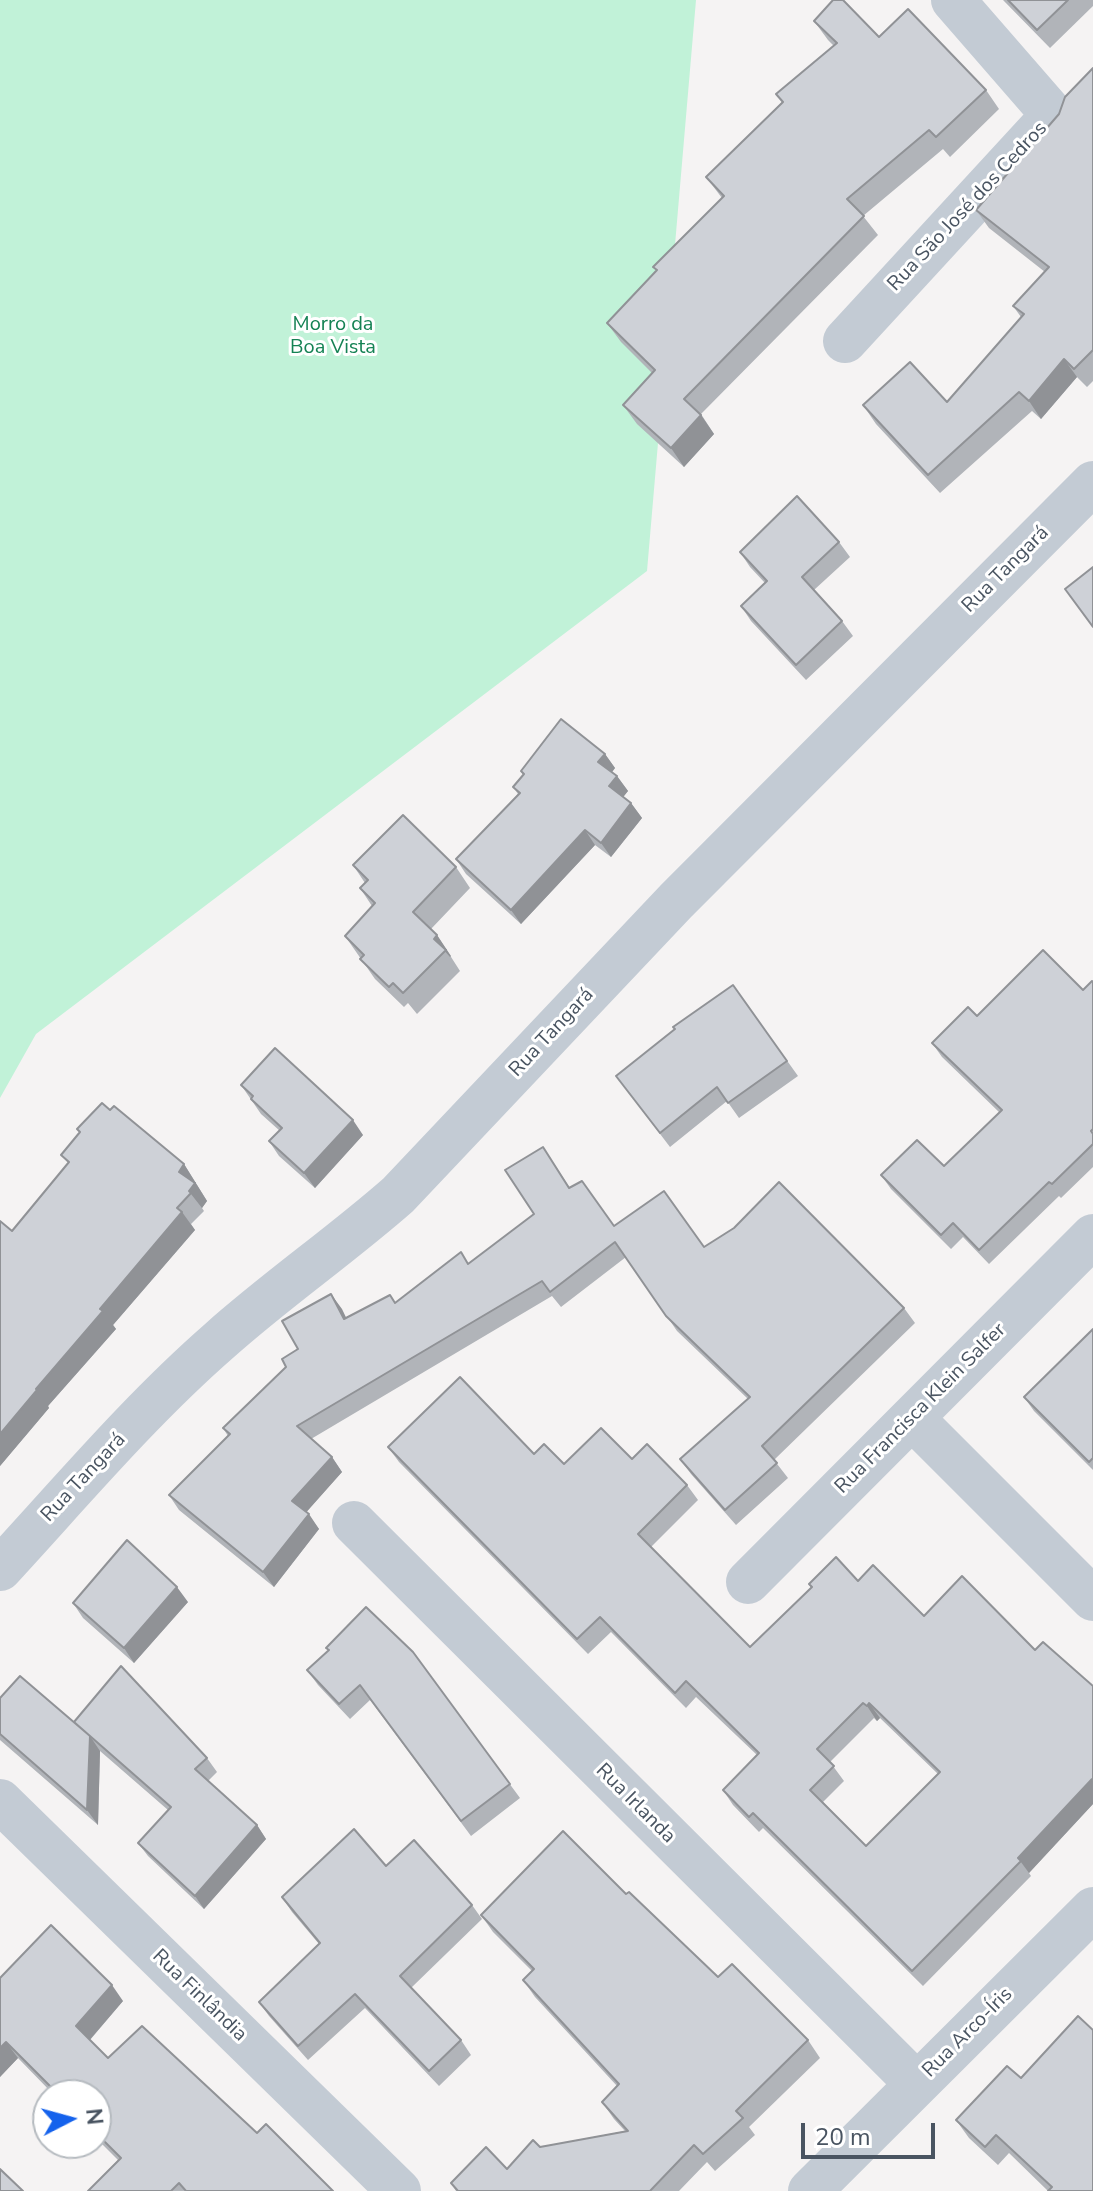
<!DOCTYPE html>
<html>
<head>
<meta charset="utf-8">
<style>
	body { margin:0 }
	#map { position:relative; width:1093px; height:2191px; overflow:hidden; background:#f5f3f3; font-family:"Nunito Sans",sans-serif }
	canvas { display:block }
	.north { position:absolute; left:32px; top:2079px; width:80px; height:80px; box-sizing:border-box; background:#fff; border:2px solid #b6bbc0; border-radius:50%; rotate:84deg; font-size:22px; font-weight:700; line-height:32px; text-align:center; color:#495461 }
	.north::after { content:''; display:block; margin:auto; width:28px; height:36px; background:#1562ec; clip-path:polygon(50% 0,100% 100%,50% 72%,0 100%) }
	.scale { position:absolute; left:801px; top:2123px; width:134px; height:36px; box-sizing:border-box; border:4px solid #495461; border-top:0; padding-left:10px; font-size:24px; line-height:28px; white-space:nowrap; color:#495461; -webkit-text-stroke:6px #fff; paint-order:stroke }
</style>
</head>
<body>
<div id="map">
<canvas width="1093" height="2191"></canvas>
<div class="north">N</div>
<div class="scale">20 m</div>
</div>
<script>
const g = document.querySelector('canvas').getContext('2d');
g.lineJoin = 'round';
function fillPath(path, color) {
  g.fillStyle = color;
  g.fill(path, 'evenodd');
}
function stroke(path, color, width, dash) {
  g.strokeStyle = color;
  g.lineWidth = width;
  g.lineCap = dash ? 'butt' : 'round';
  g.setLineDash(dash || []);
  g.stroke(path);
}
function write(font, color, halo, rows, align = 'center') {
  g.font = font + ' "Nunito Sans",sans-serif';
  g.lineWidth = 6;
  g.setLineDash([]);
  g.textBaseline = 'middle';
  g.strokeStyle = halo;
  g.fillStyle = color;
  for (const [text, x, y, turn = 0] of rows) {
    g.save();
    g.translate(x, y);
    g.rotate((+turn || 0) * Math.PI / 180);
    g.textAlign = isNaN(turn) ? turn : align;
    if (halo) g.strokeText(text, 0, 0);
    g.fillText(text, 0, 0);
    g.restore();
  }
}
fillPath(new Path2D(`
	M0,0H696L647,571L36,1034L0,1098Z`), '#c1f2d8');
stroke(new Path2D(`
	M845,341L1053,115L953,0
	M912,1418L1093,1599
	M354,1523L917,2084
	M0,1569C71,1492 140,1410 219,1341C276,1290 340,1246 398,1195L676,901L1093,483
	M748,1582L1093,1236
	M0,1801L399,2191
	M810,2191L1093,1909`), '#c3cbd4', 44);
fillPath(new Path2D(`
	M1003,0H1093V6L1050,48Z
	M814,21L879,37L986,90L999,109L950,157L943,149L863,216L878,235L701,414L714,434L684,467L637,424L623,405L652,373L621,342L607,323L657,271L653,267L722,198L706,177L782,102L776,94L834,46L828,40Z
	M1093,68V381L1087,387L1077,377L1041,419L1032,411L940,493L876,424L863,405L947,402L1021,317L1013,306L1045,272L989,228L976,210L1059,114Z
	M839,542L850,557L814,590L842,621L853,636L806,680L751,621L741,606L765,583L750,567L740,552Z
	M605,754L615,768L612,772L617,776L628,791L623,797L631,803L642,818L611,857L595,845L521,924L466,874L456,859L518,794L513,787L523,775L521,771Z
	M353,865L456,867L470,888L431,929L437,935L460,971L417,1014L408,1003L404,1007L375,979L345,936L372,906L360,888L365,883Z
	M1093,982V1167L1061,1198L1059,1196L989,1264L963,1237L951,1249L891,1189L881,1175L944,1166L1000,1113L942,1057L932,1043L977,1016L1083,990Z
	M733,985L798,1076L739,1118L727,1101L670,1147L616,1076Z
	M241,1085L363,1135L315,1188L279,1156L269,1141L280,1131L261,1114Z
	M61,1155L184,1164L207,1201L202,1208L204,1211L191,1224L195,1230L113,1325L116,1329L48,1406L49,1408L0,1466L12,1231L68,1163Z
	M553,1162L570,1188L614,1226L704,1247L904,1308L915,1323L774,1460L788,1478L736,1525L691,1474L680,1459L748,1399L677,1331L626,1257L561,1307L552,1296L311,1439L332,1457L342,1472L306,1512L319,1529L274,1587L179,1510L169,1495L228,1436L223,1428L286,1367L331,1294L346,1318L395,1303L469,1263L534,1214Z
	M1093,1329V1470L1034,1411L1024,1397Z
	M388,1447L534,1454L564,1464L632,1459L687,1485L698,1500L651,1547L750,1647L811,1588L809,1584L858,1581L924,1616L1035,1650L1093,1686V1804L1029,1873L1031,1876L923,1986L763,1828L759,1832L733,1805L723,1790L757,1755L696,1697L686,1708L611,1632L588,1654L399,1462ZM874,1718L877,1721L880,1718L938,1774L866,1846L823,1802L844,1781L830,1762Z
	M188,1602L134,1663L83,1618L73,1603Z
	M326,1648L413,1652L520,1798L471,1836L370,1700L350,1719L318,1685L307,1670L328,1651Z
	M0,1698L74,1722L207,1758L217,1772L208,1781L257,1825L266,1839L204,1909L148,1856L138,1843L168,1810L100,1751L98,1825L0,1740Z
	M386,1866L472,1905L482,1919L411,1988L461,2040L471,2055L439,2086L365,2008L308,2060L269,2016L259,2002L319,1944L292,1912L282,1897Z
	M626,1894L718,1977L808,2040L820,2058L749,2127L755,2135L715,2171L707,2162L679,2191H456L451,2183L507,2169L540,2147L625,2131L614,2119L602,2102L617,2086L535,1997L523,1980L532,1971L493,1932L481,1915Z
	M0,1978L123,2001L90,2040L108,2058L257,2133L333,2191H88L118,2160L96,2138V2095H54L18,2058L0,2077Z
	M1007,2066L1093,2191H1048L1009,2153L998,2165L969,2138L956,2120Z`), '#b1b4b9');
fillPath(new Path2D(`
	M1064,359L1077,377L1041,419L1029,401Z
	M701,415L714,434L684,467L671,448Z
	M605,754L615,768L609,776L598,762Z
	M617,776L628,791L620,801L609,786Z
	M631,803L642,818L611,857L601,843Z
	M585,830L595,845L521,924L511,910Z
	M437,935L451,956L450,957L434,939Z
	M353,1120L363,1135L315,1188L304,1173Z
	M184,1164L207,1201L202,1208L191,1194L179,1172Z
	M182,1212L195,1230L113,1325L116,1329L48,1406L49,1408L0,1466V1434L100,1309Z
	M331,1294L342,1309L354,1334L344,1319Z
	M332,1457L342,1472L303,1516L292,1501Z
	M309,1514L319,1529L274,1587L263,1572Z
	M177,1587L188,1602L134,1663L124,1648Z
	M869,1703L880,1718L877,1721L867,1706Z
	M90,1736L100,1751L98,1825L87,1810Z
	M1092,1779L1093,1781V1804L1029,1873L1018,1858Z
	M257,1825L266,1839L204,1909L195,1896Z
	M112,1985L123,2001L87,2043L76,2026Z
	M6,2042L18,2058L0,2077V2048Z`), '#909296');
const building = new Path2D(`
	M833,0H843L879,37L908,9L986,90L936,137L929,130L847,199L864,216L684,399L701,415L671,448L623,405L655,370L607,323L657,270L653,267L724,196L706,177L783,102L776,94L837,43L814,21Z
	M1008,0H1068L1037,30Z
	M1093,68V350L1074,369L1064,359L1029,401L1019,392L928,475L863,405L910,362L947,402L1024,314L1013,306L1049,267L976,210L1059,114L1065,97Z
	M797,496L839,542L802,577L842,621L796,665L741,606L767,581L740,552Z
	M1093,567V627L1065,589Z
	M561,719L605,754L598,762L617,776L609,786L631,803L601,843L585,830L511,910L456,859L520,793L513,787L524,774L521,771Z
	M403,815L456,867L413,912L437,935L434,939L446,950L403,993L393,983L389,987L360,959L364,955L345,936L375,903L360,888L368,880L353,865Z
	M1043,950L1083,990L1092,981L1093,982V1129L1091,1131L1093,1134V1144L1052,1184L1049,1182L979,1250L953,1223L941,1235L881,1175L917,1140L944,1166L1002,1110L932,1043L968,1007L977,1016Z
	M733,985L787,1061L728,1103L717,1087L660,1133L616,1076L675,1029L673,1027Z
	M275,1048L353,1120L304,1173L269,1141L282,1128L251,1099L253,1096L241,1085Z
	M102,1103L110,1110L114,1106L184,1164L179,1172L195,1183L189,1191L191,1193L177,1208L182,1212L100,1309L103,1311L36,1389L37,1390L0,1434V1221L12,1231L69,1162L61,1155L80,1132L77,1129Z
	M543,1147L569,1188L582,1181L614,1226L664,1191L704,1247L734,1228L779,1182L904,1308L762,1446L777,1463L725,1510L680,1459L750,1397L666,1316L615,1242L550,1292L542,1281L297,1426L332,1457L292,1501L309,1514L263,1572L169,1495L230,1434L223,1428L286,1367L282,1359L298,1349L282,1321L331,1294L344,1319L390,1295L395,1303L461,1252L468,1264L534,1214L505,1170Z
	M1093,1329V1458L1089,1462L1024,1397Z
	M460,1377L534,1454L544,1444L564,1464L601,1428L632,1459L647,1444L687,1485L638,1534L750,1647L812,1587L809,1584L836,1557L858,1581L873,1565L924,1616L962,1576L1035,1650L1043,1642L1093,1686V1780L1092,1779L1018,1858L1021,1861L912,1971L753,1813L749,1817L723,1790L759,1753L686,1681L675,1693L600,1617L577,1639L388,1447ZM863,1703L867,1706L869,1703L940,1772L866,1846L810,1790L834,1766L817,1749Z
	M127,1540L177,1587L124,1648L73,1603Z
	M366,1607L413,1652L510,1784L461,1821L360,1685L339,1704L307,1670L329,1650L326,1648Z
	M121,1666L207,1758L195,1769L257,1825L195,1896L138,1843L171,1807L74,1722Z
	M20,1676L90,1736L87,1810L0,1734V1698Z
	M354,1829L386,1866L414,1840L472,1905L400,1976L461,2040L429,2071L355,1994L298,2046L259,2002L320,1943L282,1897Z
	M563,1831L626,1894L629,1892L718,1977L732,1964L808,2040L736,2111L743,2118L703,2154L694,2145L650,2191H458L451,2183L486,2147L507,2169L533,2140L540,2147L628,2131L602,2102L619,2084L523,1980L534,1969L481,1915Z
	M51,1925L112,1985L76,2026L108,2058L142,2026L257,2133L266,2124L333,2191H186L179,2183L171,2191H88L121,2158L96,2133V2095H59L6,2042L0,2048V1978Z
	M1078,2016L1093,2030V2191H1048L1052,2187L996,2135L985,2147L956,2120L1007,2066L1021,2078Z
	M0,2169L23,2191H0Z`);
fillPath(building, '#ced1d7');
stroke(building, '#909296', 2);
write('20px', '#495461', '#fff', [
	["Rua São José dos Cedros",968,207,-47],
	["Rua Tangará",1006,570,-45],
	["Rua Tangará",552,1033,-47],
	["Rua Francisca Klein Salfer",921,1409,-45],
	["Rua Tangará",84,1478,-47],
	["Rua Irlanda",635,1804,45],
	["Rua Finlândia",199,1996,44],
	["Rua Arco-Íris",968,2033,-45]
]);
write('20px', '#158254', '#fff', [
	["Morro da",333,325],
	["Boa Vista",333,348]
]);
</script>
</body>
</html>
